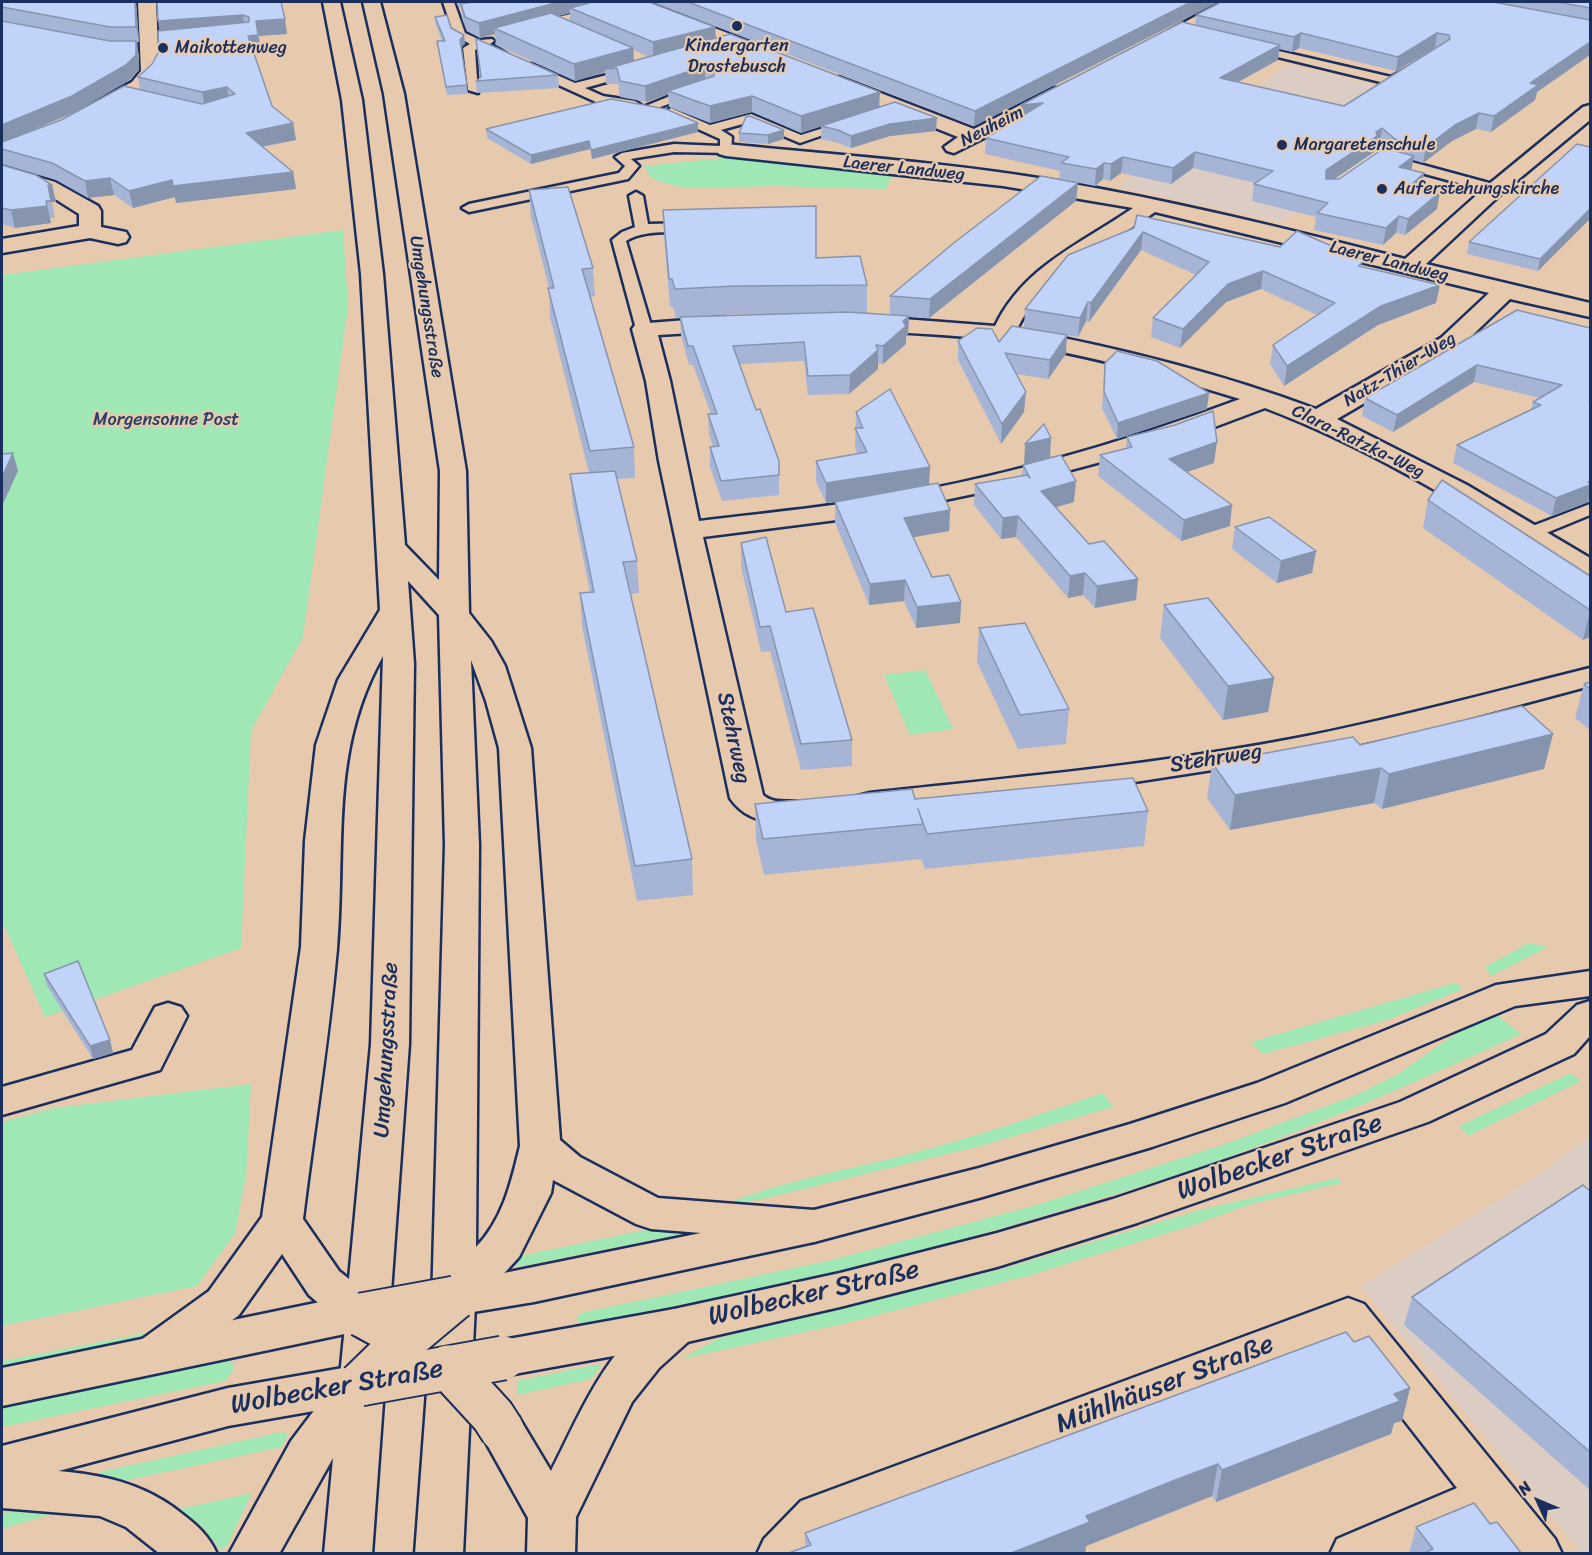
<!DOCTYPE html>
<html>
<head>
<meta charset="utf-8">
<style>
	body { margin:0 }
	#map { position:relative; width:1592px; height:1555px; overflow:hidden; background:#e7caae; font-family:Sriracha,sans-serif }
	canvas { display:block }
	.frame { position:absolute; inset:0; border:3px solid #1b2f5e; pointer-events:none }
	.north { position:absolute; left:1508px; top:1471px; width:60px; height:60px; -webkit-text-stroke:4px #e7caae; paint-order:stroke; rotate:314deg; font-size:16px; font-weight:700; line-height:24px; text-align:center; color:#1b2f5e }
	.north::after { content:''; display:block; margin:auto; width:21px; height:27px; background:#1b2f5e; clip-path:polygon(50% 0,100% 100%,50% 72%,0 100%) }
</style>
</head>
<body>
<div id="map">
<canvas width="1592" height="1555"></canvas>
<div class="frame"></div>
<div class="north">N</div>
</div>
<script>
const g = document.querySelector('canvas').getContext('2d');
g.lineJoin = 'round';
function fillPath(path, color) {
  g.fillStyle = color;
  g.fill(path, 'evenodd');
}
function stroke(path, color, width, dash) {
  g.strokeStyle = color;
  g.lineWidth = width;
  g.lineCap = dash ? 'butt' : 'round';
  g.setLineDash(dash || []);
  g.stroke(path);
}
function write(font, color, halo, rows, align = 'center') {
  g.font = font + ' Sriracha,sans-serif';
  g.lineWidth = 4.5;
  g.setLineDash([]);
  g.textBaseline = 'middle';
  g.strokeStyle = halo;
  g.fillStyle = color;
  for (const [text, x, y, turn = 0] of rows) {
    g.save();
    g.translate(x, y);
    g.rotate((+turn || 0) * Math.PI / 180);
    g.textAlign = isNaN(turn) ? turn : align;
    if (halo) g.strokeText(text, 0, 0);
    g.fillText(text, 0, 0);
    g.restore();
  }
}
fillPath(new Path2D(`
	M1287,65L1446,102L1282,222L1118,187Z
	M1590,1136V1553H1581L1361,1286L1535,1177Z`), '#dccdc4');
fillPath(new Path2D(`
	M733,157L893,175L886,189L776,186L685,188L655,180L650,176L644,166Z
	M343,230L348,306L303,637L251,731L241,948L45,1017L2,921V275Z
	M925,670L953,729L910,735L884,675Z
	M1529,943L1548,947L1491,976L1485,967Z
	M1451,984H1457L1463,989L1387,1020L1263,1054L1251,1042Z
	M1495,1013L1521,1034C1405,1087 1286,1140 1164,1179C1056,1213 947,1245 837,1272C754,1292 669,1307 585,1324L577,1322V1317L581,1313L832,1260L1040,1204L1231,1142L1361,1093L1398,1074L1451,1037Z
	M1571,1073L1581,1081L1468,1136L1459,1126Z
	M251,1084L246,1176L235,1233L197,1286L2,1326V1122L54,1108Z
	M1103,1093L1113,1107L980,1146L758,1200L725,1204C784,1181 845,1170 906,1155C973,1138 1038,1115 1103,1093Z
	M1337,1178L1342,1183L1251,1204L1194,1225L1027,1276L851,1322L681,1359L717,1339L741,1332L995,1271L1200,1210Z
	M654,1228L687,1233L518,1267L513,1263L516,1257Z
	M161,1330L125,1347L2,1374V1361Z
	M223,1356L231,1359L234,1369L225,1381L2,1427V1403L72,1386Z
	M599,1364L600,1368L591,1379L517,1395V1381Z
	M283,1432L288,1435L282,1447L123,1481L99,1475V1472Z
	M252,1493L228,1544L221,1550L203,1528L180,1509Z
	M12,1512L55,1513L2,1529V1514Z`), '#9fe7b4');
const lane = new Path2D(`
	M443,2H454L465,33L480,40L492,39L494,41L490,44L507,54L501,58L479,48L475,50L478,93L468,90L463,48L470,44L454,35Z
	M619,2H636L562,22L559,26L539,31L533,28L551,22L554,18Z
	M1253,45L1391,77L1410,67L1416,71L1393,85L1249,50V46Z
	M532,64L575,83L635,68V74L585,88L603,96L635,101L641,105L635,109L596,102L528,71V65Z
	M690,88L694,89V95L649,111L643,107Z
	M671,108L710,125L751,114L801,135L849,120L855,124L800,143L750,122L721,130L732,137L731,153L674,152L636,158L631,159L639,166L628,179L469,212L462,208L469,204L619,173L625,166L615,157L622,153L674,144L720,146V139L667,115L665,112Z
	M1386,155L1500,186L1502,189L1495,193L1381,162L1379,159Z
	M636,192L643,196L648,224L693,223L700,227C690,237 648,226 626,241L652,329L644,334L636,329L612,240L622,232L635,227L629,196Z
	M1590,504V515L1534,538L1528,539L1519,534L1522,530Z`);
const street = new Path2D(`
	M138,2H156L159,72C148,89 110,118 89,113L86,109L89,105L132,82L141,71Z
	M624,2H647L769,49L772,53L769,57H757L627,6Z
	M1221,2H1242L1157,50H1145L1142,46Z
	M839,77L974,129L1053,88H1067L1070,92L1067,96L954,153L947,151L944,147L958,137L832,87L830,83Z
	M1590,105V120L1502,193L1426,264L1590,303V317L1510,299L1459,348L1337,419L1467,485L1590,558V579L1580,576C1478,515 1376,450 1265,408L1172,443L1007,487L868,516L703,537L763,795C777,807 795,798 812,803L817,810L812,817C782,825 749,826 730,798L659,461L646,381L632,329L636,324L725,317L733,319L737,324L733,329L725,331L658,335L670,381L699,521C755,514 811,509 867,500C994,480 1120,444 1240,399C1163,375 1086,354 1005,342C959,334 911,334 864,330L856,328L852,323L856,318L864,316L995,326C1024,266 1081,244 1133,208L1003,186L726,156L719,154L716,150L719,146L726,144C834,155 943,162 1051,180C1170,200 1287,229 1405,259L1488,185L1583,107ZM1155,212L1489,293L1441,338L1316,409C1219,373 1120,348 1017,329C1045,271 1105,248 1155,212Z
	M2,166L55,182L98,206L101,211V227L126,232L129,237L126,242L118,244L90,238L2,253V239L79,226V214L41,190L2,178Z
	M1590,668V686L1433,728L1310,755L1076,791L870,813L858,810L853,803L858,796L870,793C1017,777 1166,764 1312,735C1405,716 1497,691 1590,668Z
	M168,1003L181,1007L187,1016L160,1070L2,1115V1087L132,1050L155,1007Z
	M1348,1298L1364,1304L1555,1539L1562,1554H1508L1483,1521L1407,1554H1330L1337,1539L1457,1488L1340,1338L835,1531L813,1554H757L764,1539L801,1501Z`);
const secondary = new Path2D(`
	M1590,971V996L1515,1006L1285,1103L1152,1147L979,1198L814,1242L534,1302L455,1315L440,1310L433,1298L440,1286L814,1210L979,1168L1130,1124L1257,1083L1496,985Z
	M1590,1001V1036L1574,1054L1428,1122L1137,1223L997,1267L840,1307L674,1345L503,1376L487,1371L481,1358L487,1345L503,1340L674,1309L840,1273L997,1233L1113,1199L1400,1102L1546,1034L1577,1005Z
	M362,1297L378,1303L384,1315L378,1327L2,1406V1368L320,1302Z
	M360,1365L376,1371L383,1384L376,1397L360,1403L228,1426L2,1486V1446L228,1388Z`);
const highway = new Path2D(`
	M323,2H340L362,100L383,274L405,545L439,580L440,471L384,94L363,2H380L404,94L466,471L469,613L491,641L505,666L531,748L560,1140L580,1157L658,1198L814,1210L829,1215L835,1226L829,1237L814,1242L651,1229L636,1224L553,1180L551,1193L519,1257L475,1305L463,1554H415L431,1338L445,845L439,615L408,581L414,664L409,1044L372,1554H324L333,1458L279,1554H229L291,1441L340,1376L345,1326L309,1295L282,1254L239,1315L173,1366L157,1371L141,1366L135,1353L141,1340L209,1291L262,1217L301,947L305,841L316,745L338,680L380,610L361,274L342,100ZM383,656L371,1044L349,1279L339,1271L303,1219C314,1129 329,1039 337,949C346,846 329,751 383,656ZM471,660L486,701L499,748L520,1146C511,1183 503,1219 476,1247L479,845Z
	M674,1309L690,1314L696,1327L690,1340L659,1368L632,1402L576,1517L575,1554H527L528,1518L479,1430L486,1416L502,1411L518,1416L551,1471C579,1417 612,1330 674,1309Z
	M2,1468C66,1471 129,1471 181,1513C197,1525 209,1536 217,1554H160L126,1527L100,1516L2,1508Z`);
stroke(lane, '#1b2f5e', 5);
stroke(street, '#1b2f5e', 5);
stroke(secondary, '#1b2f5e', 5);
stroke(highway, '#1b2f5e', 5);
fillPath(lane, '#e7caae');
fillPath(street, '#e7caae');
fillPath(secondary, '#e7caae');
fillPath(highway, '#e7caae');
const secondaryBridge = new Path2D(`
	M362,1315L455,1298
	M360,1384L503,1358`);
const highwayBridge = new Path2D(`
	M362,1315L406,1339
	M448,1367L493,1416L502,1430
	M360,1384L406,1339L455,1298`);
stroke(secondaryBridge, '#1b2f5e', 47, []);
stroke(highwayBridge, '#1b2f5e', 47, []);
stroke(secondaryBridge, '#e7caae', 43);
stroke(highwayBridge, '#e7caae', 43);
fillPath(new Path2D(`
	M2,2H136L139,42H136L139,56V70L128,81L75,112L23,134L140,90L138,77L152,64L159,51L158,31L281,2L287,34L259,36L261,50L253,51L272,106L293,123L296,140L263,147L293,172L296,189L176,203L175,197L133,208L114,195L88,198L56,180L2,164Z
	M456,2H649L715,27L716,38L936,131L890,136L851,148L838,143L821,139V126L801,133L752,112L710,123L669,107L668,94L646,102L620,97L618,84H606L605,72L575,81L496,45L495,34L480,38L467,31L462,19L461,8L458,6ZM570,13V22L558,16ZM634,50L648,57L634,61Z
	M652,2H1218L974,126Z
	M1221,2H1590V55L1537,92L1535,100L1491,132L1476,129L1452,141L1423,163L1413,160L1411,170L1424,173L1422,188L1437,209L1405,235L1396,233L1383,245L1314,230L1316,217L1252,201L1254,184L1255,183L1193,168L1171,184L1121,173L1110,181L1103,179L1095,186L1059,179L1060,171L985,154L986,138L1020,117L1021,105L1195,25L1196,15ZM1299,48L1396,71L1435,48L1344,106L1238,82L1278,60L1279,49L1292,52ZM1380,144L1385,149L1339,179H1334L1374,152L1375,147Z
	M435,17L464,35L465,43L461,48L468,94L447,95L437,41H442L436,25Z
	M477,51L558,75L559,88L477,93L476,81L481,78Z
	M486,129L698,132L592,159L590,149L531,164L487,138Z
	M784,130V139L768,144L739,142V133Z
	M1590,147L1538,271L1467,254L1469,242Z
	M2,165L52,185L56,202H51L55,218H50L51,223L15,228L2,224Z
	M1078,183L1076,201L929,318L909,317L908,335L906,337V344L883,364H878V369L849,394L808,395L804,361L740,364L756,410L779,461V495L722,501L710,467V447H713L709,434L708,414H711L693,365H689L681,336L680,317L676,318L673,307H670L664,237L663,210L816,258L867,285V313L890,315V296ZM738,314H795L682,317Z
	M529,190L593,268L595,296L590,297L634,447L635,478L617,479L637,561L639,593L630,594L692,859L693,895L637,901L582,626L580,593L590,592L573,506L570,474L589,473L550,317L549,288L531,217Z
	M1134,228L1363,267L1436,303L1378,325L1284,386L1270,364L1273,345L1317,315L1261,289L1226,302L1180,348L1151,337L1153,318L1196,275L1141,250L1089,322L1086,321L1078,337L1060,334L1066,354L1048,379L1016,374L1024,412L1001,444L958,360V341L999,342L1024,328L1025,309Z
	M1590,328L1589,498L1588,502L1552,516L1453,463L1457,445L1531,410L1533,402L1540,398L1474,382L1393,432L1362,416L1365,398Z
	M1105,363L1207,409L1117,439L1102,408Z
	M856,412L929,485L950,510L949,531L913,537L932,577L961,602L960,623L916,628L904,601L869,605L835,523V502L826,503L816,481V461L858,454L855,448Z
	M1127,437L1214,463L1187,472L1230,526L1181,541L1098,476L1100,455L1126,448Z
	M1050,458L1074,502L1056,507L1089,544L1138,579L1136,600L1095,608L1083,595L1068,598L1016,537L1001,539L974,505L975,484L1022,476L1023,465Z
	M1428,500L1590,576V637L1583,640L1423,528Z
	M1235,527L1316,551L1312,573L1277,583L1232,549Z
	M741,543L786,612L852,740V766L801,770L770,651L761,652L741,567Z
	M1164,605L1274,678L1268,712L1223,720L1160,638Z
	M979,628L1069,709L1066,744L1018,749L977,662Z
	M1590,682V730L1575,718L1584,684Z
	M1553,734L1544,769L1382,809L1374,803L1230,830L1207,798L1212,763L1360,745Z
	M915,799L1148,811L1144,846L925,869L921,858V859L764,875L756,840L755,804Z
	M44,974L110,1040L113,1053L93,1059L47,986Z
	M1590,1191V1490L1404,1325L1412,1297Z
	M1354,1342L1410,1388L1402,1421L1394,1423L1391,1434L1216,1502L1212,1496L1170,1513L1086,1546L1085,1554H791V1552L805,1547V1533Z
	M1490,1524L1522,1554H1409L1416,1527Z`), '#a6b5d6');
fillPath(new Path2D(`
	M135,2H136L139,42L136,27Z
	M559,2H612L570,8V13L502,32L494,28L495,34L480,38L479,23Z
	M1191,2H1218L974,126L975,111Z
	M243,15L245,30L160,36L158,21Z
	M285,19L287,34L259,36L256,21Z
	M715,27L716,44L653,59V42Z
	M1301,33L1299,48L1292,52L1294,37Z
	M1437,33L1435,48L1396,71L1398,57Z
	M258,35L261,50L251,51L248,36Z
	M464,35L465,43L461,48L460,40Z
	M136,41L139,56V70L128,81L75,112L2,143V125Z
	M1590,42V55L1537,92L1535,100L1491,132L1494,116L1530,83Z
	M1280,45L1278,60L1218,93L1220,78Z
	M633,48L634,65L617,68L605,69V72L575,81L574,64Z
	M705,66V82L668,91V94L646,102L645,86Z
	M227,87L230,103L205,108L202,92Z
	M880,92L879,108L801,133V116Z
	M752,96V112L710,123V106Z
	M1043,103L1020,121L1021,105Z
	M1479,113L1476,129L1452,141L1423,163L1426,147L1455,125Z
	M937,118L936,131L890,136L851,148V136L890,124Z
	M293,123L296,140L248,149L246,133Z
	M698,123V132L592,159L591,150Z
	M1382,128L1380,144L1375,147L1374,152L1324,186L1326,170Z
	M784,130V139L768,144V135Z
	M589,141L590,149L531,164V155Z
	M1195,152L1193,168L1171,184L1173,168Z
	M1414,156L1411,172L1399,167Z
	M1123,157L1121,173L1110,181L1111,164Z
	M1104,163L1103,179L1095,186L1096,169Z
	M293,172L296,189L176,203L173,186Z
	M1424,173L1421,190L1411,185Z
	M110,178L114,195L88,198L85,181Z
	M172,180L175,197L133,208L129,191Z
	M1078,183L1076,201L929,318L930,299Z
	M48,185H52L56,202H51L55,218Z
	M1440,192L1437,209L1405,235L1408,219Z
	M46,201L51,223L15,228L11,210Z
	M1590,209V219L1538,271L1540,259Z
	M1399,216L1396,233L1383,245L1386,228Z
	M1143,232L1141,250L1089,322L1091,303Z
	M1263,271L1261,289L1226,302L1180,348L1183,329L1228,284Z
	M1440,285L1436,303L1378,325L1284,386L1287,366L1381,306Z
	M1088,302L1086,321L1078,337L1080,318Z
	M909,316L908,335L906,337V344L883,364V346L903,321Z
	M1067,335L1066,354L1048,379L1050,360Z
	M878,350V369L849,394L850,375Z
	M1477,365L1474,382L1393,432L1397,415Z
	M1026,392L1024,412L1001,444L1002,424Z
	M1209,393L1207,409L1117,439L1118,423Z
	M1051,438L1050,459L1024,465L1025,444Z
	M1217,442L1214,463L1166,479L1169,459Z
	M13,453L18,471L2,506V477Z
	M930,467L929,487L826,503V483Z
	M1076,481L1074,502L1040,512L1041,491Z
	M1590,481V497L1589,498L1588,502L1552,516L1556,498Z
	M1232,505L1230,526L1181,541L1184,520Z
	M950,510L949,531L903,539L904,518Z
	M1018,516L1016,537L1001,539L1003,518Z
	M1316,551L1312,573L1277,583L1281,561Z
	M1085,573L1083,595L1068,598L1070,576Z
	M1138,579L1136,600L1095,608L1097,586Z
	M905,580L904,601L869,605L870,584Z
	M961,602L960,623L916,628L917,607Z
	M1590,611V637L1583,640Z
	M1274,678L1268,712L1223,720L1228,686Z
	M1553,734L1544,769L1382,809L1389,774Z
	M1381,768L1374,803L1230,830L1235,795Z
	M110,1040L113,1053L93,1059L90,1046Z
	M1410,1388L1402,1421L1394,1423L1391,1434L1216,1502L1222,1470L1394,1394Z
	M1218,1464L1212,1496L1086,1546L1085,1554H1009L1086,1516Z`), '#8794ae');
const building = new Path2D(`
	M2,2H135L136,27H110L2,7Z
	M157,2H281L285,19L256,21L258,35L248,36L272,106L293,123L246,133L293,172L173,186L172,180L129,191L110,178L85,181L52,163L2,149V142L61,120L124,86L202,104L235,94L227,87L202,92L138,77L152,64L159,51L158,31L249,22V17L243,15L158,21Z
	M473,2H559L479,23L465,17L461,4Z
	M593,2H649L715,27L653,42L570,8Z
	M688,2H1191L975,111Z
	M1221,2H1493L1590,20V42L1530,83L1538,85L1494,116L1479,113L1455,125L1426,147L1395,139L1382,128L1376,132L1377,136L1326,170V179H1339L1384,148L1414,156L1399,167L1424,173L1411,185L1440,192L1408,219L1399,216L1386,228L1317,213L1328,203L1254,184L1273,171L1195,152L1173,168L1123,157L1111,164L1104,163L1096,169L1061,163L1069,157L986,138L1043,103L1021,105L1182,22L1280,45L1220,78L1344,106L1450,39L1449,35L1437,33L1398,57L1301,33L1294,37L1196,15Z
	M1558,2H1590V8Z
	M551,13L633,48L574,64L494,28Z
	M447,15L451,28L464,35L460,40L467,85L446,87L437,41H445L435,17Z
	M2,21L110,41H136V55L126,65L72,96L2,125Z
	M730,34L880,92L801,116L752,96L710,106L668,91L714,76V66H705L645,86L620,81L617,68L605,69Z
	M476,39H477L558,75L476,81L481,77Z
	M611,99L666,109L698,123L591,150L589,141L531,155L486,129Z
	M895,102L937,118L890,124L851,136L838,130L821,126Z
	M750,116L784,130L768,135L739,133L746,117Z
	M1577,144L1590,147V209L1540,259L1469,242Z
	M2,165L36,175L52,185H48L51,201H46L47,206L11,210L2,208Z
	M1041,176L1078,183L930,299L890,296L955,242Z
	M568,187L593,268L582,269L634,447L590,451L548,288H554L529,190Z
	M816,206V258L860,256L867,285L737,286L675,289L672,279H669L663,210Z
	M1137,215L1280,247L1297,231L1364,260L1359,266L1440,285L1381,306L1287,366L1273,345L1335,303L1263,271L1228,284L1183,329L1153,318L1209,262L1143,232L1091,303L1088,302L1080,318L1025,309L1068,255L1134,228Z
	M1517,310L1590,328V401L1589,402H1590V481L1588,482L1590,483V485L1556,498L1457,445L1541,405L1533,402L1562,385L1477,365L1397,415L1365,398Z
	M847,312L909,316L903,321L906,326L883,346L876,345L878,350L850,375L808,376L804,342L733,346L756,410L760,409L779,461V475L721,481L710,447L719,446L708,414H717L693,346H688L680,317Z
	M1012,326L1067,335L1050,360L1005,353L1026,392L1002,424L958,341L977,328L992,329L999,342Z
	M1117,351L1157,361L1209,393L1118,423L1104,392L1105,363Z
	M890,389L930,467L826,483L816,461L867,452L855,428H863L856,412Z
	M1213,411L1217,442L1169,459L1232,505L1184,520L1100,455L1132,447L1127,437L1175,425Z
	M1044,424L1051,438L1025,444Z
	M13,453L2,477V454Z
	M1061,455L1076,481L1041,491L1089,544L1104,541L1138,579L1097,586L1085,573L1070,576L1018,516L1003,518L975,484L1027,475L1030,478L1023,465Z
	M615,471L637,561L623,562L692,859L635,866L580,593L594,592L570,474Z
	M1442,480L1590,576V610L1428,500Z
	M938,483L950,510L904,518L932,577L949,575L961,602L917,607L905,580L870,584L835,502Z
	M1269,517L1316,551L1281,561L1235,527Z
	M766,537L786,612L813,608L852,740L801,744L770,626L760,627L741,543Z
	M1208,598L1274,678L1228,686L1164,605Z
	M1025,623L1069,709L1020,715L979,628Z
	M1590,682V689L1584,684Z
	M1522,706L1553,734L1389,774L1381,768L1235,795L1212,763L1353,737L1360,745Z
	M1133,778L1148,811L927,834L918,809L923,824L763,839L755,804L912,789L915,799Z
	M78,961L110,1040L90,1046L44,974Z
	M1583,1185L1590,1191V1452L1412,1297Z
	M1346,1332L1354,1342L1369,1336L1410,1388L1394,1394L1400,1401L1222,1470L1218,1464L1175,1480L1086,1516L1090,1522L1009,1554H792L791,1552L811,1545L805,1533Z
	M1474,1503L1490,1524L1497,1522L1522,1554H1422L1433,1549L1416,1527Z`);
fillPath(building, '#c1d3f9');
stroke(building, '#8794ae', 1.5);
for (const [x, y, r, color] of [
	[737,26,6,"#1b2f5e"],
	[163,48,6,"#1b2f5e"],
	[1282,145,6,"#1b2f5e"],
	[1382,189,6,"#1b2f5e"]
]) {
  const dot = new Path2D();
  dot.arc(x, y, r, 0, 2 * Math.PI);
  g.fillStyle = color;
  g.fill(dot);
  stroke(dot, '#e7caae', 2);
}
write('18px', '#1b2f5e', '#e7caae', [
	["Kindergarten",737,46,"center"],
	["Drostebusch",737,67,"center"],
	["Maikottenweg",175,48],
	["Margaretenschule",1294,145],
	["Auferstehungskirche",1394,189]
], 'left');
write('18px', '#1b2f5e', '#e7caae', [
	["Neuheim",992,127,-27],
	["Laerer Landweg",904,169,6],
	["Laerer Landweg",1389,262,14],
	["Umgehungsstraße",426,307,81],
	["Natz-Thier-Weg",1400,370,-31],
	["Clara-Ratzka-Weg",1358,442,26]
]);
write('18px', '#284167', '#e7caae', [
	["Morgensonne Post",166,420]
]);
write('22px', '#1b2f5e', '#e7caae', [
	["Stehrweg",733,738,78],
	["Stehrweg",1216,759,-9],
	["Umgehungsstraße",387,1050,-87]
]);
write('27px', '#1b2f5e', '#e7caae', [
	["Wolbecker Straße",1280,1158,-19],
	["Wolbecker Straße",814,1294,-13],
	["Mühlhäuser Straße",1165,1385,-21],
	["Wolbecker Straße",337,1388,-10]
]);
</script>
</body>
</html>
